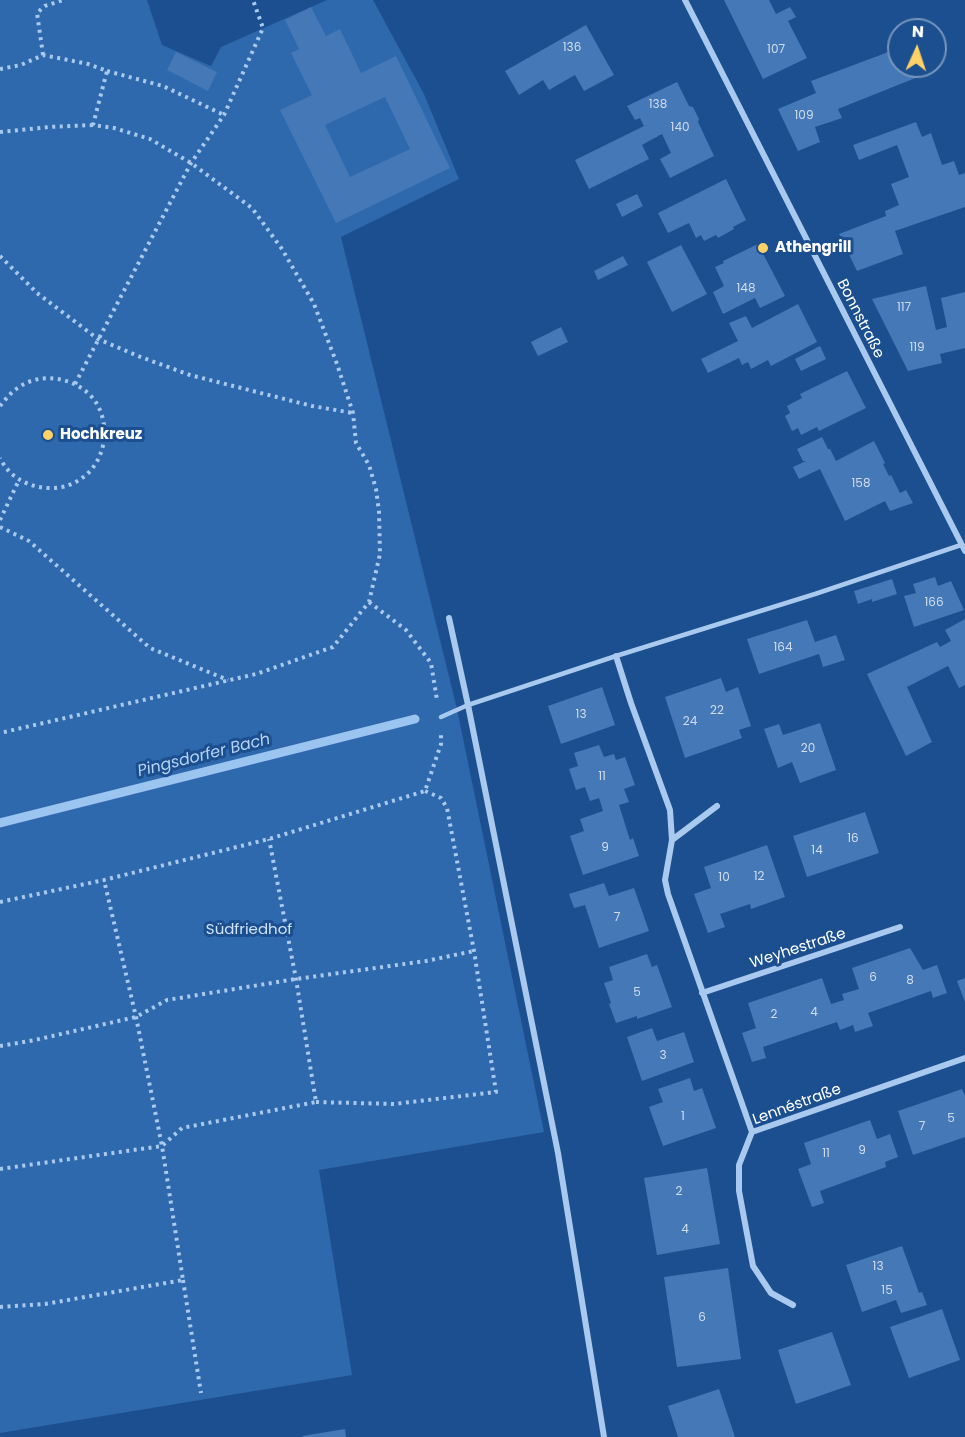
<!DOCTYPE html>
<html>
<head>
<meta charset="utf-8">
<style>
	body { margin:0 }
	#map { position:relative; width:965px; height:1437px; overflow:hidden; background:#1b4f8f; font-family:Poppins,sans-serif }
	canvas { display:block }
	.north { position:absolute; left:887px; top:18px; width:60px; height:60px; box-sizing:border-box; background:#1b4f8f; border:2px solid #7695bc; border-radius:50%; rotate:3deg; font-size:16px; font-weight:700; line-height:24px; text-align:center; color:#fff }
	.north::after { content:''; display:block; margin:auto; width:21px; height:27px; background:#ffd166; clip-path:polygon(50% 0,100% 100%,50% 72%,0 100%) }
</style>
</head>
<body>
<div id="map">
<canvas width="965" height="1437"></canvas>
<div class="north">N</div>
</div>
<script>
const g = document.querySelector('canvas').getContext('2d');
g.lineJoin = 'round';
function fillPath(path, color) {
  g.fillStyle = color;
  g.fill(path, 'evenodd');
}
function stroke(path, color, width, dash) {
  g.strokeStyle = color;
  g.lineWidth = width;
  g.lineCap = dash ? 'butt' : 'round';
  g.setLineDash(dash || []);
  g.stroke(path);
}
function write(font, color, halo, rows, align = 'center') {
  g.font = font + ' Poppins,sans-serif';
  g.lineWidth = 6;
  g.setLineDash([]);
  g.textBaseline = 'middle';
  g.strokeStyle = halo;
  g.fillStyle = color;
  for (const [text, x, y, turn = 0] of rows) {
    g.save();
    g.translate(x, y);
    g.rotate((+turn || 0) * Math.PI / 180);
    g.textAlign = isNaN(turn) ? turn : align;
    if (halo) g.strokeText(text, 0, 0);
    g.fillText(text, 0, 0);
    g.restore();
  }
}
fillPath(new Path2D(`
	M0,0H147L162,45L211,66L221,47L327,0H373L424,94L459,179L341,237L457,709L544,1132L319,1170L352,1375L0,1433Z`), '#2e69ad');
stroke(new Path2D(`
	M0,823L415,719`), '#9cc4f0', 9);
fillPath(new Path2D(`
	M724,0H769L776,14L790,7L796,17L788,21L807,58L763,79Z
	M311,7L326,36L340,29L361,73L396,56L450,168L336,223L280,110L312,95L291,53L299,49L285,20ZM385,97L410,149L350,177L325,125Z
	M586,25L614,75L584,91L575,75L549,90L543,80L519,95L505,71Z
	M899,48V66H913L918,77L838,109L842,118L815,127L820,142L798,151L778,109L816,93L811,81Z
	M176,52L217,72L208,91L167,70Z
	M677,82L689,106L693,107L699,119L698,122L714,156L670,178L660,159L671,153L662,134L642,145L649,159L589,189L575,160L644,126L640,118L635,120L627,106Z
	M916,122L922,137L931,133L942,165L954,161L959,175L965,173V207L895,231L903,254L857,271L839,234L886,216L885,211L899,205L891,184L909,177L897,145L859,160L853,145Z
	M726,179L746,220L733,227L734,229L718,238L716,235L704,241L701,235L696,238L689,223L668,233L658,213Z
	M637,194L643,206L622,217L616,204Z
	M758,244L785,296L760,308L755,298L723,314L713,292L724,286L715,267L724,263L723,261Z
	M681,245L707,294L672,312L647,262Z
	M623,256L628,265L598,280L594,271Z
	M926,286L936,330L947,327L941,298L965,292V348L940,354L942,363L908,371L872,299Z
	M798,304L817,342L771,366L768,360L751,369L748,362L742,365L739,358L708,373L701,359L738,341L729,323L746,316L752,328Z
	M561,327L568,342L538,356L531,342Z
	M820,346L826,359L801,371L795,359Z
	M847,371L866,408L819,431L817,427L801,435L798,428L792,431L785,416L790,413L787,406L802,398L800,394Z
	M822,437L828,449H830L836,461L874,441L885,463L883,464L889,476L891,475L900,493L906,490L913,503L890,511L885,501L845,521L820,469L799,479L793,467L806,461H803L797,449Z
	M935,577L938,586L951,581L964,610L914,627L904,596L916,593L913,584Z
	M892,579L897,594L872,602V599L858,604L854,591Z
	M965,619V685L959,688L948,666L907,687L932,742L906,756L867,674L937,642L940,647L951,641L945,630Z
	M807,620L815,642L836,635L845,660L823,667L819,654L759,674L747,639Z
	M721,678L726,692L738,687L751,726L739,730L742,738L685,758L665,697Z
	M602,687L615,725L561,744L548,706Z
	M820,723L836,770L800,783L792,762L778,768L764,729L779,724L783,735Z
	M599,745L604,757L614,754L616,760L625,757L635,785L624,789L629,802L619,805L630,840L633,838L639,856L583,875L570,836L584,831L580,819L603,811L599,798L590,801L585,787L576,790L569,769L578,766L574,753Z
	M865,812L879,853L807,877L793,836Z
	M767,845L785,897L751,909L750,904L720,914L725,927L708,933L694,894L711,888L704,867Z
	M604,883L609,896L634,888L649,931L599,948L585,905L574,908L569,894Z
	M910,948L923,970L937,965L947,993L933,998L931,991L868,1013L873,1026L855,1032L853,1025L840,1030L837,1022L763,1047L766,1058L752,1062L742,1033L756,1028L748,1003L822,978L831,1004L844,1000L842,994L859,989L852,968Z
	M647,954L652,967L657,965L672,1007L637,1019V1016L616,1023L609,1004L611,1003L604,983L613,980L609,967Z
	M965,978V1002L957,981Z
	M652,1028L657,1041L684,1032L694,1062L642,1081L627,1037Z
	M690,1078L694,1091L702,1088L716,1128L663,1146L649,1107L663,1102L658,1089Z
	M962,1089L965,1096V1137L913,1155L898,1111Z
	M870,1120L877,1139L890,1134L898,1157L885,1162L886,1167L820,1191L824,1203L812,1207L798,1169L811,1164L804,1143Z
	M707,1168L720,1244L657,1255L644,1178Z
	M902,1246L919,1293L922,1292L927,1305L901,1313L896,1300L862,1312L846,1265Z
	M728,1268L741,1359L677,1367L664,1277Z
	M942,1309L960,1360L909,1378L890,1327Z
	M832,1332L851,1385L796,1404L778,1350Z
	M719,1389L735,1437H678L668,1406Z
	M345,1429L346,1437H303L302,1436Z`), '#4478b7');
stroke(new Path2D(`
	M43,55L37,13L45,6L63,0
	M0,69L21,65L43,55L88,64L107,71L93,125L114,128L150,139L191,163L252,208L282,249L314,304L337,364L353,413L356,443L369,465L376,489L379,512L380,554L369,602L333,647L256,674L0,733
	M107,71L163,86L224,115
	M0,132L49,127L93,125
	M0,256L37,293L98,339L138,356L190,375L312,406L353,413
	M75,384L191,163L224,115L263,28L253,0
	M0,406C6,399 11,392 19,387C41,372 73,377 91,396C111,418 108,456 86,475C75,484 63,489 48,488C28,487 9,477 0,458
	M0,520L19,480
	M0,527L29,541L150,648L228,680
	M369,602L406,630L431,663L437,700
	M0,902L104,880L269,839L425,791L441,744V734
	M0,1046L35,1040L136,1017L167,1000L296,979L426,961L474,951
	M316,1102L394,1104L496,1092L474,951L447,808L441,798L425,791
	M0,1169L162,1146L182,1128L316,1102L296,979L269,839
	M183,1280L201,1393
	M0,1307L45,1304L183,1280L162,1146L136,1017L104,880`), '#a9c9ee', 4, [3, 4.5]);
stroke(new Path2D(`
	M441,717L468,705L616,656L815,594L961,545`), '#a9c9ee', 4.5);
stroke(new Path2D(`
	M685,0L965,551
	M449,618L468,705L558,1153L604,1437
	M616,656L631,703L670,810L672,840L665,880L668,894L752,1132
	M672,840L717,806
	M702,993L900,927
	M793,1305L771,1293L753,1266L739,1191V1165L752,1132L965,1058`), '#a9c9ee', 6);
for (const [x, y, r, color] of [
	[763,248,6,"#ffd166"],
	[48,435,6,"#ffd166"]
]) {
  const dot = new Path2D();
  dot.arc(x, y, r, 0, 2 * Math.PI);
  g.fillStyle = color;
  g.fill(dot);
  stroke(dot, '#1b4f8f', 2);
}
write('12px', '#d0dded', null, [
	["136",572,48],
	["107",776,50],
	["138",658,105],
	["109",804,116],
	["140",680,128],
	["148",746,289],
	["117",904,308],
	["119",917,348],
	["158",861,484],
	["166",934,603],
	["164",783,648],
	["22",717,711],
	["13",581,715],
	["24",690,722],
	["20",808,749],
	["11",602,777],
	["16",853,839],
	["9",605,848],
	["14",817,851],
	["12",759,877],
	["10",724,878],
	["7",617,918],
	["6",873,978],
	["8",910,981],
	["5",637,993],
	["4",814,1013],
	["2",774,1015],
	["3",663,1056],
	["1",683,1117],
	["5",951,1119],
	["7",922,1127],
	["9",862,1151],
	["11",826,1154],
	["2",679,1192],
	["4",685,1230],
	["13",878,1267],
	["15",887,1291],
	["6",702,1318]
]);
write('bold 15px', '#fff', '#1b4f8f', [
	["Athengrill",775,248],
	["Hochkreuz",60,435]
], 'left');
write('15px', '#fff', '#1b4f8f', [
	["Bonnstraße",860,319,63],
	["Weyhestraße",798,949,-18],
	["Lennéstraße",797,1105,-20]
]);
write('15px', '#cfe3fa', '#1b4f8f', [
	["Südfriedhof",249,930]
]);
write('italic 16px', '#b5d3f5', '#1b4f8f', [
	["Pingsdorfer Bach",204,756,-14]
]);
</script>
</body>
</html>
